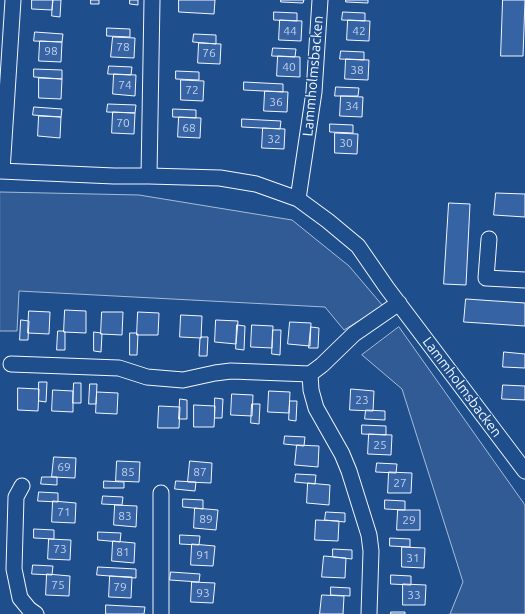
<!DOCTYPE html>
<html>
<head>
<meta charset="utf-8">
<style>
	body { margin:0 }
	canvas { display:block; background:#1f4e8c }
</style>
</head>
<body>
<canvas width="525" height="614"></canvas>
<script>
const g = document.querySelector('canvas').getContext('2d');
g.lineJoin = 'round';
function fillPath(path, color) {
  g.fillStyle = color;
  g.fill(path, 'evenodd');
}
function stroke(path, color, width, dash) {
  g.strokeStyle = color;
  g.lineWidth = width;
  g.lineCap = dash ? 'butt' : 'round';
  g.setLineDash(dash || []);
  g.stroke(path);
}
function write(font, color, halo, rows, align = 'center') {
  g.font = font + ' Ubuntu,sans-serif';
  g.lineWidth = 3;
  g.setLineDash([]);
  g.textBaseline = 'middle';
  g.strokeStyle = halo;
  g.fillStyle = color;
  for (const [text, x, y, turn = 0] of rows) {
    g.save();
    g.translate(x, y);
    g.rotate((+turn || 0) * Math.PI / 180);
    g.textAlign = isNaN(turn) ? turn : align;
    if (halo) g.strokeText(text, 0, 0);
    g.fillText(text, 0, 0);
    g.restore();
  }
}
const built = new Path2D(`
	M0,192L139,195L292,220L349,266L383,306L344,330L325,307L19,291L17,331H0Z
	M399,327L525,505V614H450L463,582L402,389L362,355Z`);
fillPath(built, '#305b95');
stroke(built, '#a8bbd7', 1);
const building = new Path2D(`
	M32,0H53L52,10L32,9Z
	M53,0H61L60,17L52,16Z
	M91,0H99V4H91Z
	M130,0H138V5L130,4Z
	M179,0H215L214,14L179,12Z
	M281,0H304L303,3L281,2Z
	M346,0H368V3L346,2Z
	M503,0H525L523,56H501Z
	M274,12L297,13V21L274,20Z
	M343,12L365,13V21L342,20Z
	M280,20L302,21L301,41L279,40Z
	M348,20L370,21L369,41L347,40Z
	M107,28L130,29V37L107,36Z
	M35,32L63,34L62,42L34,41Z
	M194,34L216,35V44L193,42Z
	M113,37L135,38L134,58L111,57Z
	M40,41L62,42L61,62L39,61Z
	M199,43L221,44L220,64L198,63Z
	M273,48L296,49L295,57L272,56Z
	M341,51L364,52V60L340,59Z
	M278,56L300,57V77L277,76Z
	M346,59L369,60L368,80L345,79Z
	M109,66L132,67L131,75L108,74Z
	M34,69L62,70V79L34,77Z
	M176,71L199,72V80L176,79Z
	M114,74L136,75L135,96L113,94Z
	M39,78L62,79L61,99L39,98Z
	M181,80L204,81L203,101L181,100Z
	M244,82L283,84V92L244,90Z
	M336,87L359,88L358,96H335Z
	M265,91L288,92L287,112L264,111Z
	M341,96L363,97L362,117L340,116Z
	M108,104L136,105L135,113L107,112Z
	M34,107L62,109L61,117L33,115Z
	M173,109L196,110V118L173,117Z
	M113,112L135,113L134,134L112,133Z
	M39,116L61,117L60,138L38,136Z
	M179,117L201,118L200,138L178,137Z
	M242,119L281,121L280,129L242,127Z
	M330,124L353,125V133L330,132Z
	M263,128L285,129L284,149L262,148Z
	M335,133L358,134L357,154L335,153Z
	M496,193L525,194V217L494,215Z
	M449,203L470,204L466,285L444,284Z
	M466,299L525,303V326L464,322Z
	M65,310L86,311V333L64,332Z
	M29,311L50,312L49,334L28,333Z
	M102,312H123L122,335L101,334Z
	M138,312L159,313L158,335H137Z
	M181,315L202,316L201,338L180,337Z
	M21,320L29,321L28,340H20Z
	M216,320L238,321L236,344L215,342Z
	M290,322L311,323L310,346L288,344Z
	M237,325L245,326L244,350L236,349Z
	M252,325L273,326L272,348L251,347Z
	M311,327L319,328L318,348H309Z
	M273,330H281L280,355L272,354Z
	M58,331H64V332H65V350H57Z
	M94,332L101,333V334H102L101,352L94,351Z
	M130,333H137V335L138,334L137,355H130Z
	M201,337H208L207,356H199L200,338H201Z
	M504,352L525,354V368L503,367Z
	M39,382H47L46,402L39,401Z
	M74,383H81V403H73Z
	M90,384H97L96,404H89Z
	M503,385L525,386V400L502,399Z
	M18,388L39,389L38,411L18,410Z
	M351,389L374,391L373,411L350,410Z
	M53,390L73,391V412L52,411Z
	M269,391L290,392L289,413L268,412Z
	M97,392L118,393L117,414L96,413Z
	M232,394L253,395L252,416L231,415Z
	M215,398L223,399L222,418H215Z
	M180,399L187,400V419H179Z
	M290,401H297L296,421L289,420Z
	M252,404H260L259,424L251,423Z
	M194,405L215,406L214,427H194Z
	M159,406L180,407L179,428H158Z
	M366,410L385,411V420L365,419Z
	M362,425L386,426V435L362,434Z
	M369,434L392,435L391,455L368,454Z
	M285,436L305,437L304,446L284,444Z
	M297,445L319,446L318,467L295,465Z
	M54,457L76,458L75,478L52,477Z
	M117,461L140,462L139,482L116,481Z
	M190,461L212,463L211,483L188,482Z
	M377,463L397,464L396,473L376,472Z
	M389,472L412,473L411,493H388Z
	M296,474L316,475L315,484L295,482Z
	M42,477H57V485L41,484Z
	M104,481L124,482V488H104Z
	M176,481L196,482L195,491L175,489Z
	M308,483L330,485L329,505L307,503Z
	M39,492L58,493V502L38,501Z
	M103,496L123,497L122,505L102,504Z
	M183,499L203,500V509L183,507Z
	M385,500L405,501V510L385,509Z
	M53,501L76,503L75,523L52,522Z
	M115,505L137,506L136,527L114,525Z
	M195,508L218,510L216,530L194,528Z
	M398,510H420V530H397Z
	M326,512L345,513V522L325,520Z
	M316,520L339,521L338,541L315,540Z
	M34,529L54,530V539L34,538Z
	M98,532L121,533L120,542L98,540Z
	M180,535L200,536L199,545L180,544Z
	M390,538L410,539V547L390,546Z
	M49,539L71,540L70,560L48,559Z
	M113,541L135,543L134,563L112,561Z
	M192,544L215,546L213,566L191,565Z
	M402,547L425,548L424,568L402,567Z
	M333,549L352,550V559L333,557Z
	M324,556L346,558L345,578L322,577Z
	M33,565L53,566L52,575L32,574Z
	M98,567L136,569V578L97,575Z
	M171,572L200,574L199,582L170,580Z
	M47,574L70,576L69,596L46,595Z
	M391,575L411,576V585L391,584Z
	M110,576L132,577L131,598L109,597Z
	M192,582L215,583L213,603L191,602Z
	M403,584L426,585L425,605H403Z
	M331,587L350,588V596L331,595Z
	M322,595L344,596L343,614H320Z
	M106,605L145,607L144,614H106Z
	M391,612H405V614H391Z`);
fillPath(building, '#3563a3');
stroke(building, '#f2f6ff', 1);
const minor = new Path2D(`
	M0,171L114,176H149L220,178L256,184L298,199L328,221L358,246L387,288L525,471
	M2,171L13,0
	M149,176L152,0
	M298,199L314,92L320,0
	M489,239L486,278L525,280
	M11,364L119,368L147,377L183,380L215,373L231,371L310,374
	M22,486L16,497L14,569L20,598L29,609L36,614
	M161,614V493
	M369,614L371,551L369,535L349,471L342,454L316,408L311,390L310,374L322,365L354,334L399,303`);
stroke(minor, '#f2f6ff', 17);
stroke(minor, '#1f4e8c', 15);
write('12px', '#c3d1e8', null, [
	["44",290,31],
	["42",359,31],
	["78",123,47],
	["98",51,51],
	["76",209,53],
	["40",289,67],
	["38",357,70],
	["74",125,85],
	["72",192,90],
	["36",276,102],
	["34",352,106],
	["70",123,123],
	["68",189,128],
	["32",274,139],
	["30",346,143],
	["23",362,400],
	["25",380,445],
	["69",64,467],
	["85",128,472],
	["87",200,472],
	["27",400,483],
	["71",64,512],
	["83",125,516],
	["89",206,519],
	["29",409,520],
	["73",60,549],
	["81",123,552],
	["91",203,555],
	["31",413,558],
	["75",58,585],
	["79",120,587],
	["93",203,593],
	["33",414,595]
]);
write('14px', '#f2f6ff', '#1f4e8c', [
	["Lammholmsbacken",313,76,-85],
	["Lammholmsbacken",462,387,53]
]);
</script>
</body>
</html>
